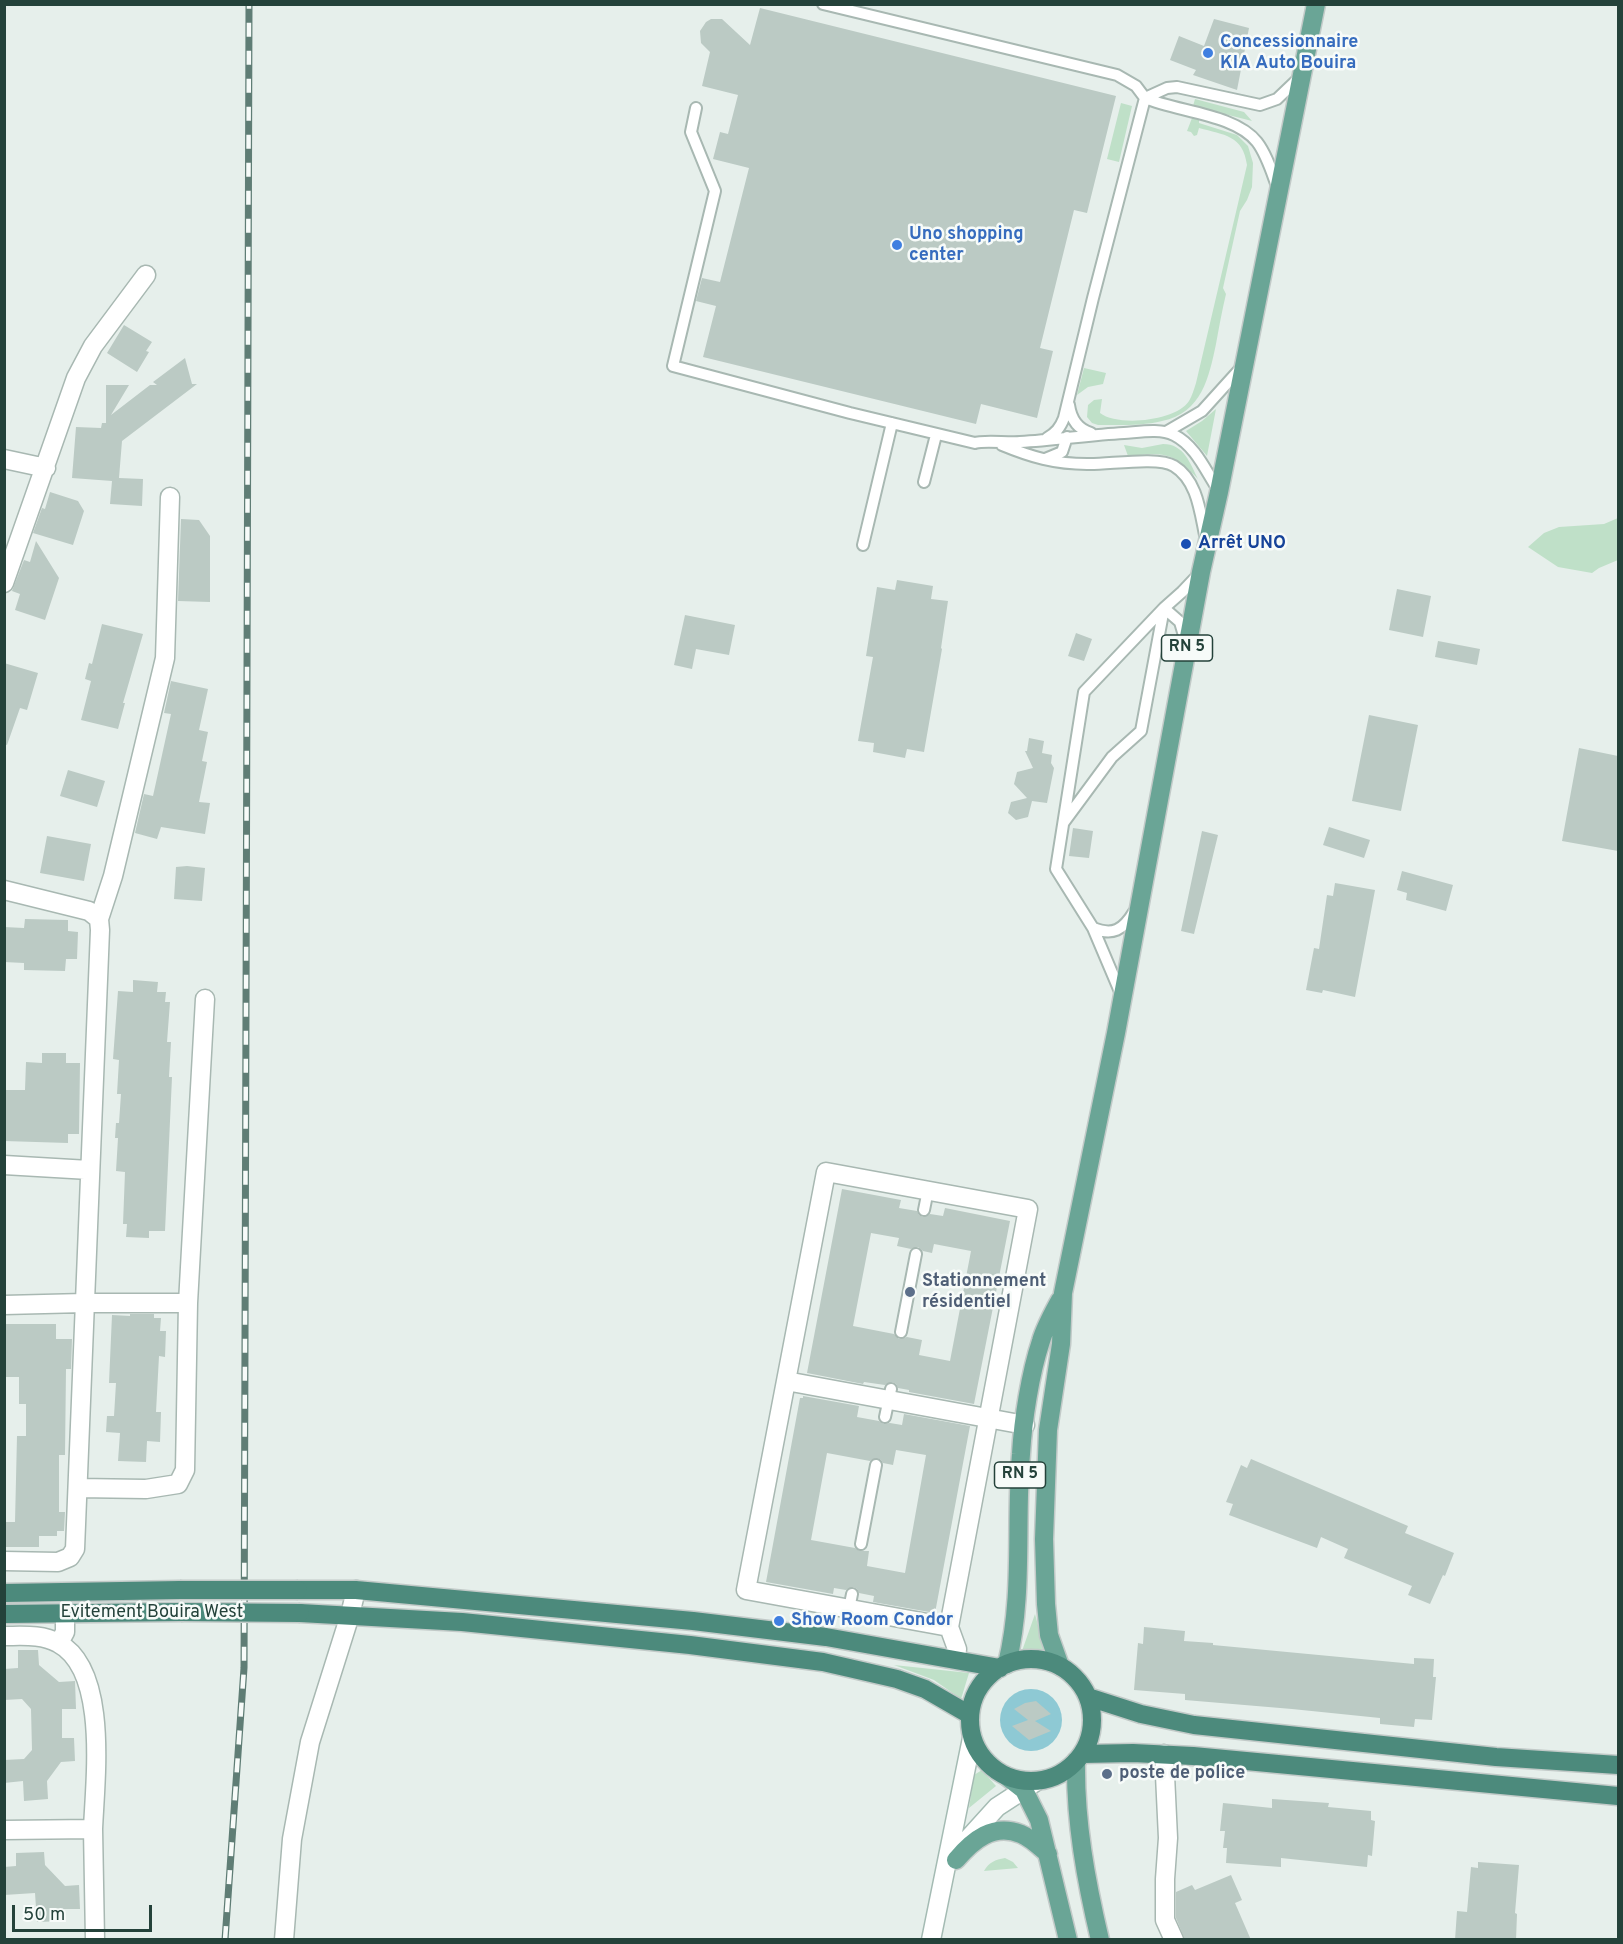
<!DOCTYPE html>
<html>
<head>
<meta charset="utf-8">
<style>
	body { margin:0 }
	#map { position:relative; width:1623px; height:1944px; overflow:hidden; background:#e6efeb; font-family:Overpass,sans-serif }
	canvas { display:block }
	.frame { position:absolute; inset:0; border:6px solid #24423a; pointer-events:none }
	.scale { position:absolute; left:12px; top:1905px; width:140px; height:27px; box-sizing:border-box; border:3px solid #24423a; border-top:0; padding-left:8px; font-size:18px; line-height:21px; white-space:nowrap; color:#24423a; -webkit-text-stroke:4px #f7fbf9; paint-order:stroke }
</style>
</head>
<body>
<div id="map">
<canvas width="1623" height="1944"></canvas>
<div class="frame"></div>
<div class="scale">50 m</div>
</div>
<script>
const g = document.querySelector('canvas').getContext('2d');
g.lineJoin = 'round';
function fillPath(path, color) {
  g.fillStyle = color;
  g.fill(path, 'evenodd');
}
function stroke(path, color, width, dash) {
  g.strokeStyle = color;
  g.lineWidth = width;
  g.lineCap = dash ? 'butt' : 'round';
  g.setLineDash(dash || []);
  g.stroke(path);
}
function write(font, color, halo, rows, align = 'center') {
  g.font = font + ' Overpass,sans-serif';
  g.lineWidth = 5;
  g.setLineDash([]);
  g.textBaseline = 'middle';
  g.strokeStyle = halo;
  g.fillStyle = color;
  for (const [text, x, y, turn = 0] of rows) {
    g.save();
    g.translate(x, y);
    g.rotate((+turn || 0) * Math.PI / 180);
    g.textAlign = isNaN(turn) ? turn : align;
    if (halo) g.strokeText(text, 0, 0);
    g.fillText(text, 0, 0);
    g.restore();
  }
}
fillPath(new Path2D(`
	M1195,99L1244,112L1252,121L1193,106Z
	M1121,103L1132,106L1119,162L1107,159Z
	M1192,118L1199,120V123L1237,135L1248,146L1253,163L1252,187L1247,200L1240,211L1223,288L1226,294C1222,311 1219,327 1216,344C1209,377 1202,413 1162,421C1142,426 1119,425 1098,425L1092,423L1087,417L1088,405L1094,400L1102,399L1100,413C1118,427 1176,421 1189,401C1192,396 1194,389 1196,383L1247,165C1243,135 1224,135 1199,128L1197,135L1194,136L1191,132L1187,131Z
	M1084,368L1106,373L1103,384L1088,387L1077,395Z
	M1216,409L1207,456L1186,431L1202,421Z
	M1163,444C1184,444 1190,463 1198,479C1171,451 1165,453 1128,456L1124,445L1142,448Z
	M1618,518V560L1599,568L1592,573L1558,567L1528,547L1544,533L1559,527L1604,524Z
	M1035,1614L1045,1652L1022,1651Z
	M894,1665L969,1673L961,1699L934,1680Z
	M982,1770L996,1786L969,1808L974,1775Z
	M1005,1858L1013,1862L1018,1868L984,1871C989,1862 995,1860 1005,1858Z`), '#bfe0c8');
fillPath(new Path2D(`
	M1000 1720a31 31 0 1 1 62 0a31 31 0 1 1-62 0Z`), '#8ec9d4');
fillPath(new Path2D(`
	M760,8L1116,96L1087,213L1074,210L1040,348L1053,351L1037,418L981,404L976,424L703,357L716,306L696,301L702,278L720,282L749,168L713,159L720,132L728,134L738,95L702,86L710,52L701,43L700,31L706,22L711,19H722L750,45Z
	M1214,19L1249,28L1237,90L1193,75L1196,70L1170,60L1179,36L1204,46Z
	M124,325L152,342L146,351L149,352L137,372L107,353Z
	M185,358L192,384H197L122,441L119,478L143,479L142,506L110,504L112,481L72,478L76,427L101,428L102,423H106V385H129L111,415L150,385H157L153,382Z
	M50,492L78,501L84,511L73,545L33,533L42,508L45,509Z
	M181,519L199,520L210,536V602L178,601Z
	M36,541L59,578L45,620L15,610L20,594L12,591L24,560L30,562Z
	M897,580L933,586L931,599L948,601L941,648L942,649L924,752L907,749L905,758L873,752L874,743L858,741L873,657L866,656L877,587L895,590Z
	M1397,589L1431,596L1423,637L1389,630Z
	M685,615L735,625L729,655L696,649L692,669L674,665Z
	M102,624L143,634L123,703H125L118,729L81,720L91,681L85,679L89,663L92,664Z
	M1076,633L1092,639L1084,661L1068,656Z
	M1438,641L1480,649L1477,665L1435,657Z
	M4,663L38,673L27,710L20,708L7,745L4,744Z
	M171,681L208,689L199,730L208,732L202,761L207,762L199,802L210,803L205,834L161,827L157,839L135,833L144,794L153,796L171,714L164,713Z
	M1369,715L1418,725L1401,811L1352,801Z
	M1029,738L1044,741L1042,753L1052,755L1051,763L1054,768L1047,803L1032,801L1028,817L1016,820L1008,813L1011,802L1027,798L1014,784L1017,772L1033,768L1025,751H1027Z
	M1579,748L1618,756V851L1562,841Z
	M68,770L105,781L97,807L60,796Z
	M1329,827L1370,840L1364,858L1323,845Z
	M1073,828L1093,831L1089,858L1069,856Z
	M1202,831L1218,835L1194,934L1181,931Z
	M47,836L91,844L84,881L40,873Z
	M187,866L205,868L202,901L174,899L176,867Z
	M1402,871L1453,885L1446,911L1406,900L1407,893L1397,890Z
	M1335,883L1375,890L1355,997L1323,990L1322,993L1306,990L1314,948L1319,949L1327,895L1333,896Z
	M25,919L68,920V931L78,932L77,959H66L65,971L24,970V963L4,962V927L24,928Z
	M133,980L158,982L157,992H166L165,1002H170L167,1042H171L169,1077H172L165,1231H149V1238L126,1237L127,1224H123L125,1172L116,1171L118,1138H115L116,1123H119L121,1094H117L119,1060L113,1059L118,991L133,992Z
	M42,1053H66V1063H80L79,1134H68V1143L4,1141V1090H25L26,1062L42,1063Z
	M842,1189L901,1200L899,1208L917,1211L919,1215L923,1217L930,1214L943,1216L945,1208L1010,1221L974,1404L909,1392V1390L898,1388L896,1384L892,1382L885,1385L864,1382L863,1384L807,1373ZM871,1233L899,1238L897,1246L911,1249L918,1247L923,1251L932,1253L934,1244L971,1251L950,1361L919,1355L922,1340L907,1337L899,1339L894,1334L853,1326Z
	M130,1314H154V1318H161L160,1331H166L165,1357L159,1356L156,1412H161L160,1442L147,1441L146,1462L118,1461L120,1433L106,1432L107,1416H114L116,1383H109L112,1315L130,1316Z
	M4,1324H56V1339H72L71,1369H66L65,1455H59V1512H65L64,1531H57V1536H39V1547H4V1522H15L17,1436H26V1404H19V1377H4Z
	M803,1396L859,1406L857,1417L879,1421L884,1424L890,1423L902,1425L904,1414L970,1426L935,1613L873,1602L874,1596L859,1593L857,1589L853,1587L846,1590L834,1588L833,1594L766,1582L800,1398H803ZM896,1450L926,1455L905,1573L867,1566L869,1551H860L855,1548L811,1540L827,1453L870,1461L877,1458L881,1460L883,1463L893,1465Z
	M1251,1459L1408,1526L1405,1533L1454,1553L1445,1576L1443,1575L1430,1604L1408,1595L1412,1586L1344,1558L1348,1549L1321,1537L1317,1548L1229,1515L1233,1504L1226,1502L1241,1465L1247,1468Z
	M1144,1627L1185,1631L1184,1641L1213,1643V1645L1414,1664V1658L1434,1659L1433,1677H1436L1432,1720L1415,1719L1414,1727L1380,1724V1718L1292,1709L1185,1700V1694L1134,1690L1138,1643L1143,1644Z
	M18,1650H38L39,1665L59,1682L75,1681L76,1709H62V1738H74L75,1761L61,1762L47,1781L48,1799L24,1801L23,1781L4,1783V1760L24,1759L32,1750L31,1709L22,1699L4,1700V1669L18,1668Z
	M1036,1701L1051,1714L1035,1721L1051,1731L1029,1740L1012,1726L1028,1720L1014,1709L1025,1703Z
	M1272,1799L1329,1803L1328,1807L1371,1811V1820L1375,1821L1372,1856L1368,1855L1367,1867L1281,1858V1867L1226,1863L1227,1848H1223L1225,1831H1220L1223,1803L1272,1808Z
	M44,1852L45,1865L65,1886L79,1885L80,1909H64L65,1921L37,1922L35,1893L4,1895V1867L16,1866V1853Z
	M1478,1862L1519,1865L1515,1913L1517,1914L1516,1940H1455L1457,1911L1467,1912L1471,1867L1478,1868Z
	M1231,1875L1242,1900L1235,1903L1251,1940H1185L1176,1918V1892L1192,1885L1195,1890Z`), '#bbcac4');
const service = new Path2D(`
	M823,4L1117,75L1136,86L1145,98L1093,298L1064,418C1060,428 1056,433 1047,438
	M1145,98C1178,112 1235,114 1257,142C1267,155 1272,173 1278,189
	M1145,98L1167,88L1177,87L1260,105L1277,99L1299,78
	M696,108L691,132L715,191L673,366L850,413L975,443C982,440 1008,443 1020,442C1055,440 1089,435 1124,433C1139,432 1161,428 1174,435C1196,446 1206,472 1219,491
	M1069,405C1071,419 1077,429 1091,433
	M1166,432L1202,411L1240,369
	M1002,445C1031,457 1055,464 1087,464C1107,465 1158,456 1174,466C1197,480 1200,511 1205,535
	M1045,459L1062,452L1067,437
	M924,482L936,435
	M863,545L892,423
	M1064,822L1112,757L1141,731L1164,608L1180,622L1185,639
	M1093,928C1113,936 1123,930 1134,912
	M1121,994L1093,928L1056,869L1084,692L1164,608L1182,592L1199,574
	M924,1210L928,1190
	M901,1332L916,1254
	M885,1417L891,1389
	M861,1544L876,1465
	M849,1609L852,1594`);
const minor = new Path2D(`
	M4,459L46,468
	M4,583L76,378L93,346L146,275
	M4,890L89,911L99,919L100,930L75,1549L70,1557L58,1562L4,1561
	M99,919L113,876L165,658L170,497
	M4,1165L89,1170
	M826,1172L1028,1209L949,1627L746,1590Z
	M4,1305L84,1303H188
	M786,1381L1025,1425
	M78,1488L146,1489L178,1484L185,1470L188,1303L205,999
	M4,1636C23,1636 42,1634 58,1643C109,1670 95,1780 93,1829
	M59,1643L65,1632V1613
	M948,1658H956L957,1649L949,1627
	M1164,1754L1168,1838L1165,1879V1920L1174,1940
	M4,1830L93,1829L95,1940
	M284,1940L292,1839L310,1742L350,1615L356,1590`);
const secondary = new Path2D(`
	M961,1850L968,1839L997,1807L1037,1781
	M931,1940L972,1738`);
const primary = new Path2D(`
	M1007,1664C1024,1595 1015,1524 1021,1454C1023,1420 1030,1374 1041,1341C1045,1327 1053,1313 1060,1300
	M1060,1666L1049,1635L1046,1604L1044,1539L1048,1430L1061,1344L1063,1293L1116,1033L1201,572L1219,492L1316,4
	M1076,1761C1075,1821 1086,1881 1100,1940
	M1006,1776L1024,1790L1039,1820L1068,1940
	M956,1860C973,1840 993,1823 1021,1834C1031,1838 1040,1847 1048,1854`);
const trunk = new Path2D(`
	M298,1590H356L693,1621L826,1637L1000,1668
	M4,1593L180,1590
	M300,1613L462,1622L690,1645L823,1662L897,1679L925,1689L970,1715
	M4,1614L181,1612
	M970 1720a61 61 0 1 1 122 0a61 61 0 1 1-122 0Z
	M1088,1697L1141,1714L1194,1725L1496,1757L1618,1765
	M1082,1754L1133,1753L1193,1756L1618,1796`);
stroke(service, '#a8b8b2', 14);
stroke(minor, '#a8b8b2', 21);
stroke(secondary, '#a4bbb3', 21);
stroke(primary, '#c2cac8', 21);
stroke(trunk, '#c2cac8', 21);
stroke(service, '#fff', 10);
stroke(minor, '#fff', 18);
stroke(secondary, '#fff', 18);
stroke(primary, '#6aa596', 18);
stroke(trunk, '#4c8a7c', 18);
const rail = new Path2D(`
	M225,1940L244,1668L249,4`);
stroke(rail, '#5f7d75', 7);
stroke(rail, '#f7fbf9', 4.5, [14]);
const trunkBridge = new Path2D(`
	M180,1590H298
	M181,1612L300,1613`);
stroke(trunkBridge, '#c2cac8', 21, []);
stroke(trunkBridge, '#4c8a7c', 18);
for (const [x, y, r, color] of [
	[1208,53,6,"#3f7fe0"],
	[897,245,6,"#3f7fe0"],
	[1186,544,6,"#1a4fb4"],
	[910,1292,6,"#5c6f8a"],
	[779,1621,6,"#3f7fe0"],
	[1107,1774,6,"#5c6f8a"]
]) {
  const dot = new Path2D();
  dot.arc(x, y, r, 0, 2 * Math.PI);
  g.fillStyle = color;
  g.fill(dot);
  stroke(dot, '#f7fbf9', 2);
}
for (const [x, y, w] of [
	[1187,648,51],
	[1020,1475,51]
]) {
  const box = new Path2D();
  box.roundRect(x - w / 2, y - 13, w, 26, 4.5);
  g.fillStyle = '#f7fbf9';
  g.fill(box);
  stroke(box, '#24423a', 1.5);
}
write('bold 16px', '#24423a', null, [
	["RN 5",1187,648],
	["RN 5",1020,1475]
]);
write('bold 18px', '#366cbe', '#f7fbf9', [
	["Concessionnaire",1220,43],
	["KIA Auto Bouira",1220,64],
	["Uno shopping",909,235],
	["center",909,256],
	["Show Room Condor",791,1621]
], 'left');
write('bold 18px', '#164399', '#f7fbf9', [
	["Arrêt UNO",1198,544]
], 'left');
write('bold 18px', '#4e5e75', '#f7fbf9', [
	["Stationnement",922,1282],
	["résidentiel",922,1303],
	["poste de police",1119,1774]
], 'left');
write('18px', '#24423a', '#f7fbf9', [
	["Evitement Bouira West",152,1613]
]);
</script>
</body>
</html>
